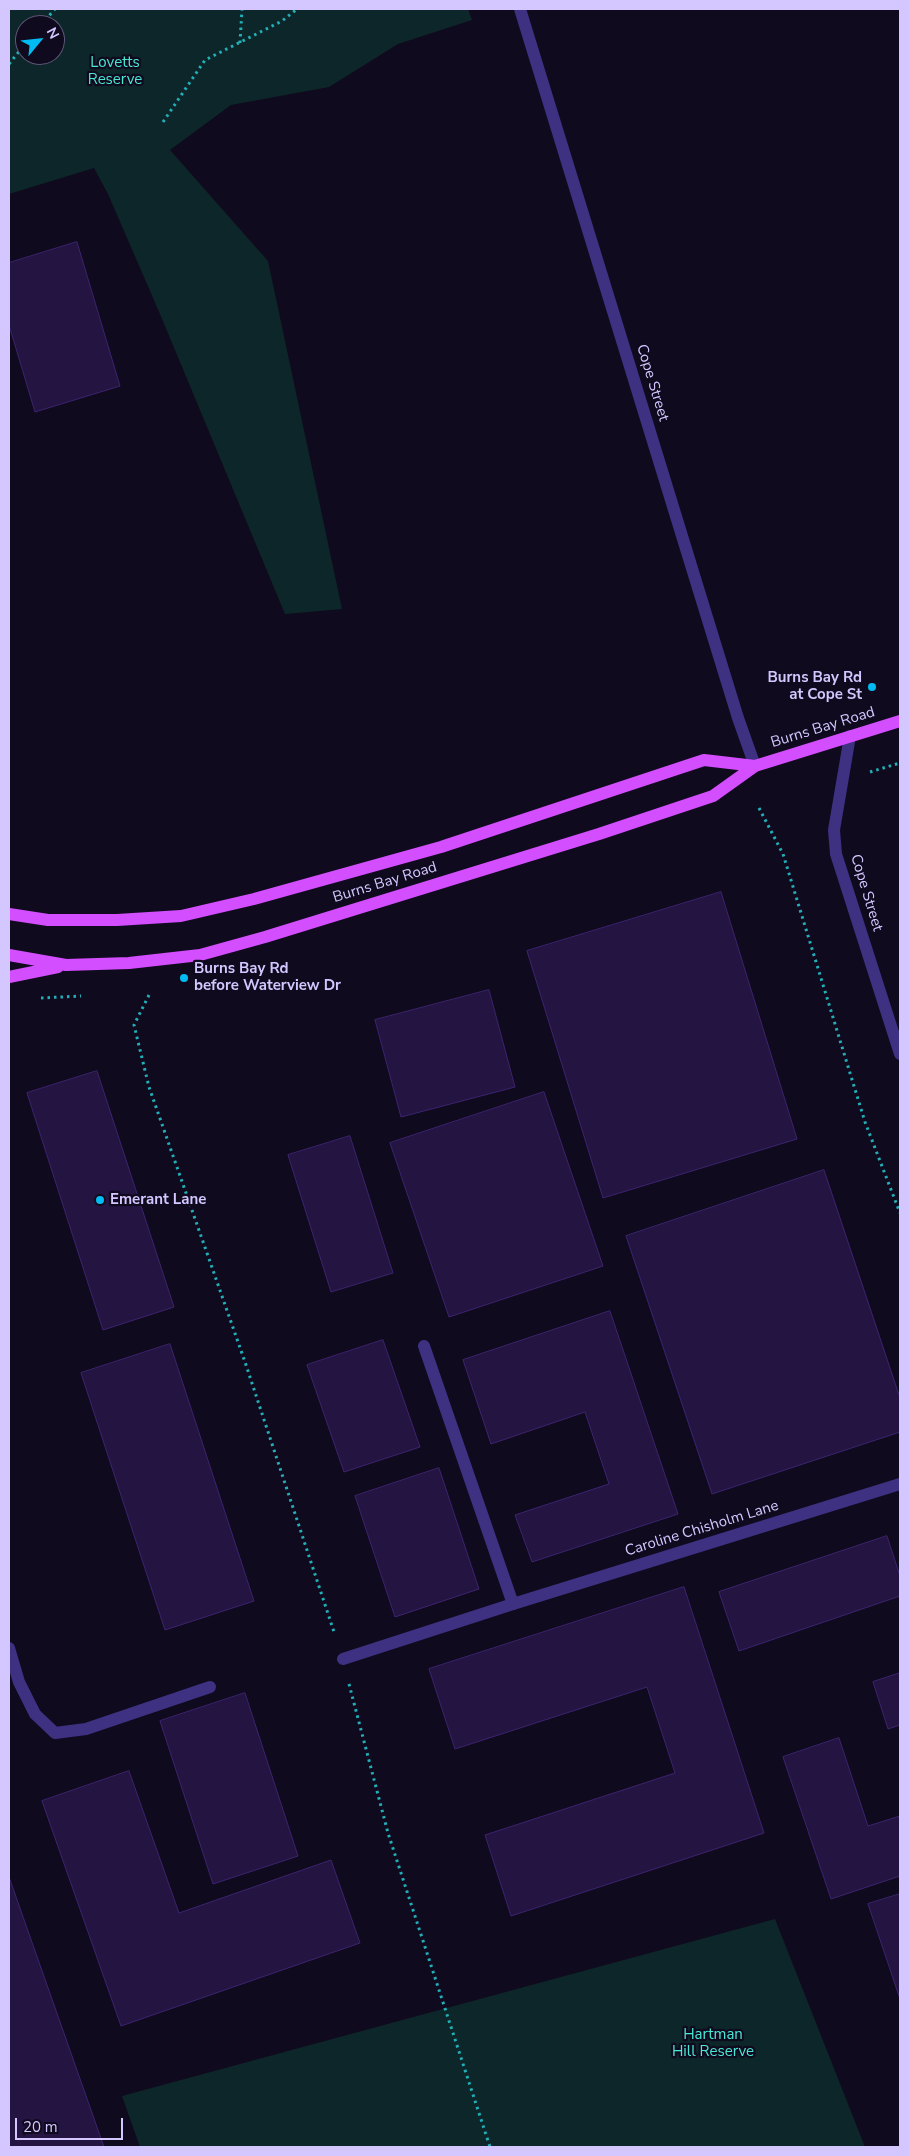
<!DOCTYPE html>
<html>
<head>
<meta charset="utf-8">
<style>
	body { margin:0 }
	#map { position:relative; width:909px; height:2156px; overflow:hidden; background:#100a1e; font-family:"Nunito Sans",sans-serif }
	canvas { display:block }
	.frame { position:absolute; inset:0; border:10px solid #d4c7ff; pointer-events:none }
	.north { position:absolute; left:15px; top:15px; width:50px; height:50px; box-sizing:border-box; background:#100a1e; border:1px solid #5e5678; border-radius:50%; rotate:62deg; font-size:14px; font-weight:700; line-height:20px; text-align:center; color:#d4c7ff }
	.north::after { content:''; display:block; margin:auto; width:18px; height:22px; background:#00bcf2; clip-path:polygon(50% 0,100% 100%,50% 72%,0 100%) }
	.scale { position:absolute; left:15px; top:2118px; width:108px; height:22px; box-sizing:border-box; border:2px solid #d4c7ff; border-top:0; padding-left:6px; font-size:15px; line-height:18px; white-space:nowrap; color:#d4c7ff; -webkit-text-stroke:4px #100a1e; paint-order:stroke }
</style>
</head>
<body>
<div id="map">
<canvas width="909" height="2156"></canvas>
<div class="frame"></div>
<div class="north">N</div>
<div class="scale">20 m</div>
</div>
<script>
const g = document.querySelector('canvas').getContext('2d');
g.lineJoin = 'round';
function fillPath(path, color) {
  g.fillStyle = color;
  g.fill(path, 'evenodd');
}
function stroke(path, color, width, dash) {
  g.strokeStyle = color;
  g.lineWidth = width;
  g.lineCap = dash ? 'butt' : 'round';
  g.setLineDash(dash || []);
  g.stroke(path);
}
function write(font, color, halo, rows, align = 'center') {
  g.font = font + ' "Nunito Sans",sans-serif';
  g.lineWidth = 4.5;
  g.setLineDash([]);
  g.textBaseline = 'middle';
  g.strokeStyle = halo;
  g.fillStyle = color;
  for (const [text, x, y, turn = 0] of rows) {
    g.save();
    g.translate(x, y);
    g.rotate((+turn || 0) * Math.PI / 180);
    g.textAlign = isNaN(turn) ? turn : align;
    if (halo) g.strokeText(text, 0, 0);
    g.fillText(text, 0, 0);
    g.restore();
  }
}
fillPath(new Path2D(`
	M9,9H468L472,20L398,44L329,87L231,105L170,150L268,261L342,609L285,614L160,314L108,194L94,168L9,194ZM25,25H55V55H25Z
	M775,1919L865,2147H140L122,2096Z`), '#0d2629');
const building = new Path2D(`
	M77,242L120,386L35,412L9,325V263Z
	M721,892L797,1139L603,1198L527,951Z
	M489,990L515,1087L401,1117L375,1020Z
	M97,1071L174,1307L103,1330L27,1093Z
	M544,1092L603,1266L449,1317L390,1143Z
	M350,1136L393,1273L331,1292L288,1155Z
	M824,1170L900,1398V1432L712,1494L626,1236Z
	M610,1311L678,1514L532,1562L515,1515L609,1484L585,1412L491,1444L463,1360Z
	M383,1340L420,1447L344,1472L307,1365Z
	M170,1344L254,1601L165,1630L81,1373Z
	M439,1468L479,1589L395,1617L355,1496Z
	M887,1536L900,1576V1596L739,1651L719,1592Z
	M684,1587L764,1833L511,1916L485,1835L675,1773L647,1687L455,1749L429,1669Z
	M900,1673V1725L888,1729L873,1682Z
	M245,1693L298,1856L213,1884L160,1721Z
	M839,1738L868,1826L900,1816V1876L831,1899L783,1757Z
	M129,1771L179,1913L331,1860L360,1943L121,2026L42,1801Z
	M9,1877L104,2147H9Z
	M900,1894V1999L868,1904Z`);
fillPath(building, '#231441');
stroke(building, '#3c246f', 1);
stroke(new Path2D(`
	M41,25L55,9
	M240,43L242,9
	M9,64L25,44
	M163,122L205,60L282,21L297,9
	M870,772L900,763
	M759,808L783,854L865,1122L900,1213
	M149,995L134,1025L149,1087L245,1362L335,1635
	M41,998L81,996
	M349,1684L388,1833L490,2147`), '#22afb8', 3, [2.5, 4]);
stroke(new Path2D(`
	M343,1659L513,1604L900,1484`), '#3e3182', 12);
stroke(new Path2D(`
	M520,9L738,718L755,766
	M850,736L834,830L836,854L900,1054
	M424,1346L513,1604
	M9,1648L19,1682L35,1714L55,1733L86,1729L210,1687`), '#3e3182', 12);
stroke(new Path2D(`
	M9,914L48,920H117L181,916L254,899L441,847L704,760L755,766
	M9,955L66,965L129,963L200,955L265,937L599,834L713,796L755,766L900,721
	M9,977L58,967`), '#d34eff', 12);
for (const [x, y, r, color] of [
	[872,687,5,"#00bcf2"],
	[184,978,5,"#00bcf2"],
	[100,1200,5,"#00bcf2"]
]) {
  const dot = new Path2D();
  dot.arc(x, y, r, 0, 2 * Math.PI);
  g.fillStyle = color;
  g.fill(dot);
  stroke(dot, '#100a1e', 2);
}
write('15px', '#49e9d5', '#100a1e', [
	["Lovetts",115,63],
	["Reserve",115,80],
	["Hartman",713,2035],
	["Hill Reserve",713,2052]
]);
write('15px', '#d4c7ff', '#100a1e', [
	["Cope Street",652,383,73],
	["Burns Bay Road",823,728,-17],
	["Burns Bay Road",385,883,-17],
	["Cope Street",866,893,73],
	["Caroline Chisholm Lane",702,1529,-17]
]);
write('bold 15px', '#d4c7ff', '#100a1e', [
	["Burns Bay Rd",862,678,"right"],
	["at Cope St",862,695,"right"],
	["Burns Bay Rd",194,969],
	["before Waterview Dr",194,986],
	["Emerant Lane",110,1200]
], 'left');
</script>
</body>
</html>
